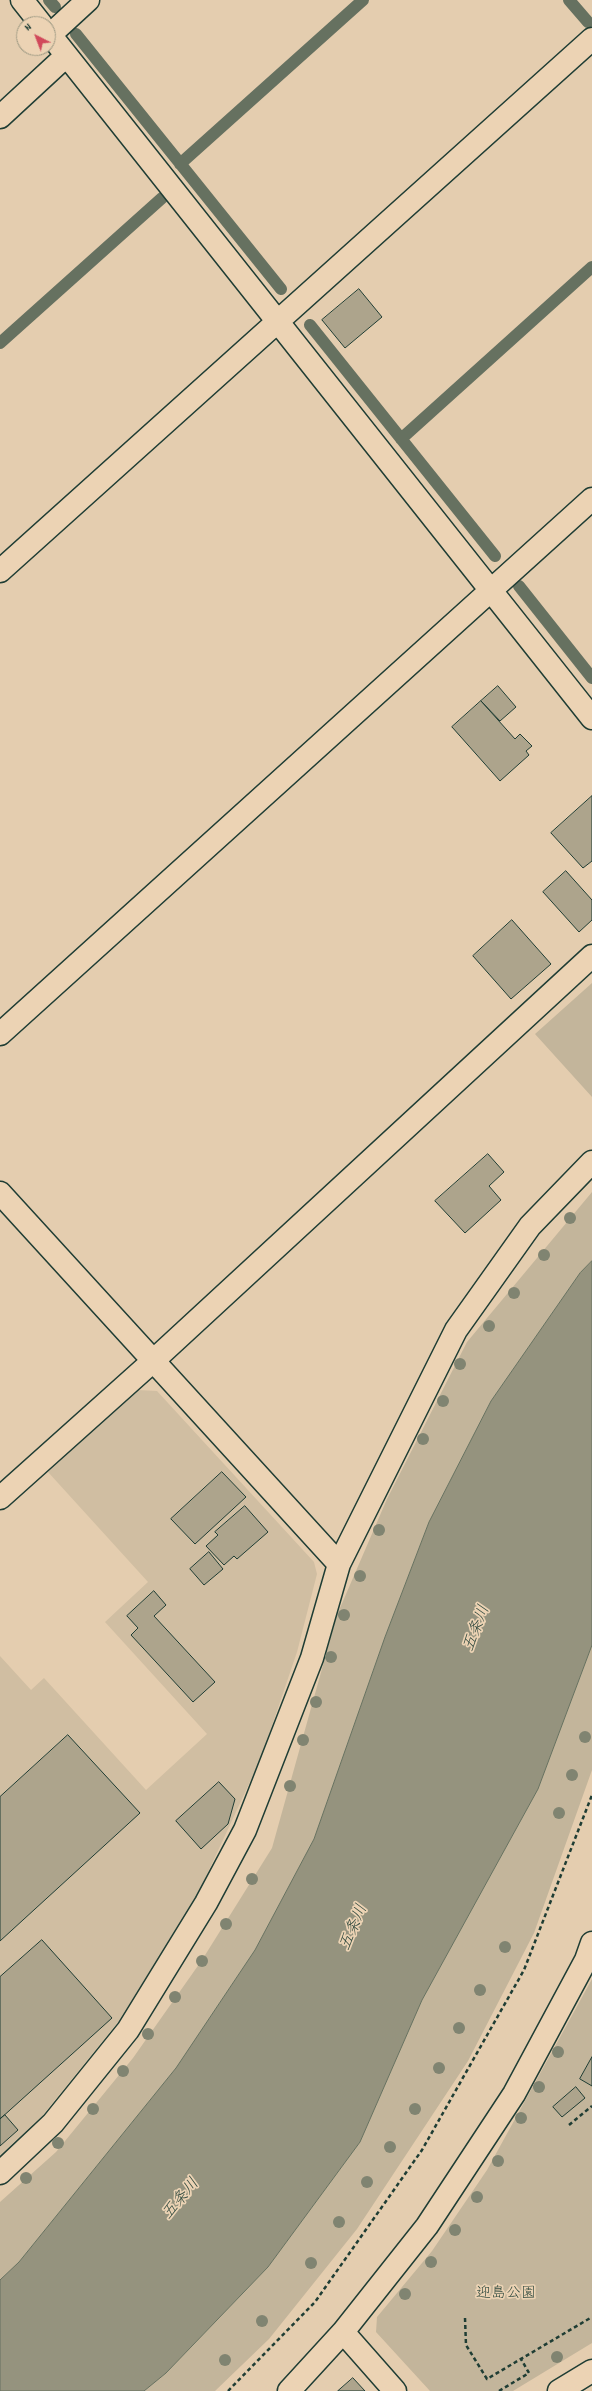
<!DOCTYPE html>
<html>
<head>
<meta charset="utf-8">
<style>
	body { margin:0 }
	#map { position:relative; width:592px; height:2391px; overflow:hidden; background:#e4cdaf; font-family:Dekko,sans-serif }
	canvas { display:block }
	.north { position:absolute; left:16px; top:16px; width:40px; height:40px; box-sizing:border-box; background:#ecd3b4; border:1px solid #9a9781; border-radius:50%; rotate:318deg; font-size:11px; font-weight:700; line-height:16px; text-align:center; color:#1f3d34 }
	.north::after { content:''; display:block; margin:auto; width:14px; height:18px; background:#d1495b; clip-path:polygon(50% 0,100% 100%,50% 72%,0 100%) }
</style>
</head>
<body>
<div id="map">
<canvas width="592" height="2391"></canvas>
<div class="north">N</div>
</div>
<script>
const g = document.querySelector('canvas').getContext('2d');
g.lineJoin = 'round';
function fillPath(path, color) {
  g.fillStyle = color;
  g.fill(path, 'evenodd');
}
function stroke(path, color, width, dash) {
  g.strokeStyle = color;
  g.lineWidth = width;
  g.lineCap = dash ? 'butt' : 'round';
  g.setLineDash(dash || []);
  g.stroke(path);
}
function write(font, color, halo, rows, align = 'center') {
  g.font = font + ' Dekko,"Klee One",sans-serif';
  g.lineWidth = 3.5;
  g.setLineDash([]);
  g.textBaseline = 'middle';
  g.strokeStyle = halo;
  g.fillStyle = color;
  for (const [text, x, y, turn = 0] of rows) {
    g.save();
    g.translate(x, y);
    g.rotate((+turn || 0) * Math.PI / 180);
    g.textAlign = isNaN(turn) ? turn : align;
    if (halo) g.strokeText(text, 0, 0);
    g.fillText(text, 0, 0);
    g.restore();
  }
}
fillPath(new Path2D(`
	M137,1390L157,1391L314,1562L317,1574L297,1652L261,1758L196,1898L118,2022L42,2116L0,2155V1656L31,1690L44,1678L146,1790L207,1734L105,1622L148,1582L48,1472Z`), '#d0bea2');
fillPath(new Path2D(`
	M592,983V1097L535,1034Z
	M592,1192V1261L580,1273L491,1401L429,1522L385,1637L314,1839L255,1950L176,2068L19,2262L0,2280V2202L56,2152L133,2058L202,1960L272,1848L337,1615L387,1499L467,1342Z
	M592,1645V1770L534,1933L468,2061L357,2229L269,2339L215,2391H144L166,2373L268,2267L360,2142L422,2000L538,1789Z
	M592,1979V2343L513,2391H430L376,2332L377,2317L432,2251L487,2170Z`), '#c3b59b');
const water = new Path2D(`
	M592,1261V1645L538,1789L422,2000L360,2142L268,2267L166,2373L144,2391H0V2280L19,2262L176,2068L255,1950L314,1839L385,1637L429,1522L491,1401L580,1273Z`);
fillPath(water, '#95937e');
stroke(water, '#667160', 1);
stroke(new Path2D(`
	M49,0L55,7
	M569,0L588,22
	M76,34L281,289
	M180,164L363,0
	M310,325L495,556
	M0,343L162,198
	M401,439L592,267
	M519,586L592,678`), '#667160', 12);
const building = new Path2D(`
	M359,289L382,317L345,348L322,320Z
	M498,686L516,707L500,721L481,701Z
	M481,701L515,739L520,734L532,746L526,751L529,755L500,781L452,727Z
	M592,796V861L583,868L551,833Z
	M566,871L592,900V920L579,932L543,892Z
	M512,920L551,964L511,999L473,956Z
	M488,1154L504,1172L489,1186L501,1200L465,1233L435,1201Z
	M222,1472L246,1497L195,1544L171,1519Z
	M245,1506L268,1532L237,1559L234,1556L224,1565L206,1546L218,1535L215,1532Z
	M209,1552L223,1569L204,1585L190,1569Z
	M154,1591L166,1605L154,1616L215,1682L193,1702L131,1635L138,1628L127,1616Z
	M68,1735L140,1813L0,1941V1797Z
	M219,1782L235,1799L228,1824L201,1849L176,1821Z
	M42,1940L112,2018L0,2119V1977Z
	M592,2057V2086L580,2079Z
	M576,2087L585,2098L562,2117L553,2107Z
	M5,2115L18,2130L0,2146V2119Z
	M353,2378L365,2391H338Z`);
fillPath(building, '#ada48c');
stroke(building, '#1f3d34', 1);
const street = new Path2D(`
	M22,0L41,24
	M48,32L592,718
	M50,35L88,0
	M0,117L66,56
	M0,571L592,39
	M0,1034L592,499
	M0,1193L339,1564
	M0,1498L153,1361L592,956
	M0,2173L53,2123L128,2030L206,1903L245,1830L312,1658L339,1564L456,1330L530,1226L592,1162
	M289,2391L343,2332
	M395,2391L343,2332L427,2226L514,2094L586,1960L592,1943
	M559,2391L592,2371`);
stroke(street, '#1f3d34', 25);
stroke(new Path2D(`
	M569,2125L592,2106
	M465,2318L466,2345L487,2379L592,2317
	M228,2391L315,2302L422,2150L524,1970L592,1795
	M499,2391L529,2373L521,2359`), '#1f3d34', 2.5, [4, 3]);
stroke(street, '#ecd3b4', 22);
g.fillStyle = '#808471';
for (const [x, y] of [
	[570,1218],
	[544,1255],
	[514,1293],
	[489,1326],
	[460,1364],
	[443,1401],
	[423,1439],
	[379,1530],
	[360,1576],
	[344,1615],
	[331,1657],
	[316,1702],
	[585,1737],
	[303,1740],
	[572,1775],
	[290,1786],
	[559,1813],
	[252,1879],
	[226,1924],
	[505,1947],
	[202,1961],
	[480,1990],
	[175,1997],
	[459,2028],
	[148,2034],
	[558,2052],
	[439,2068],
	[123,2071],
	[539,2087],
	[93,2109],
	[415,2109],
	[521,2118],
	[58,2143],
	[390,2147],
	[498,2161],
	[26,2178],
	[367,2182],
	[477,2197],
	[339,2222],
	[455,2230],
	[431,2262],
	[311,2263],
	[405,2294],
	[262,2321],
	[557,2357],
	[225,2360]
]) {
  g.beginPath();
  g.arc(x, y, 6, 0, 2 * Math.PI);
  g.fill();
}
write('15px', '#2f493e', '#ecd3b4', [
	["迎島公園",506,2295]
]);
write('italic 16px', '#314a3f', '#ecd3b4', [
	["五条川",478,1629,-69],
	["五条川",355,1928,-67],
	["五条川",182,2200,-50]
]);
</script>
</body>
</html>
